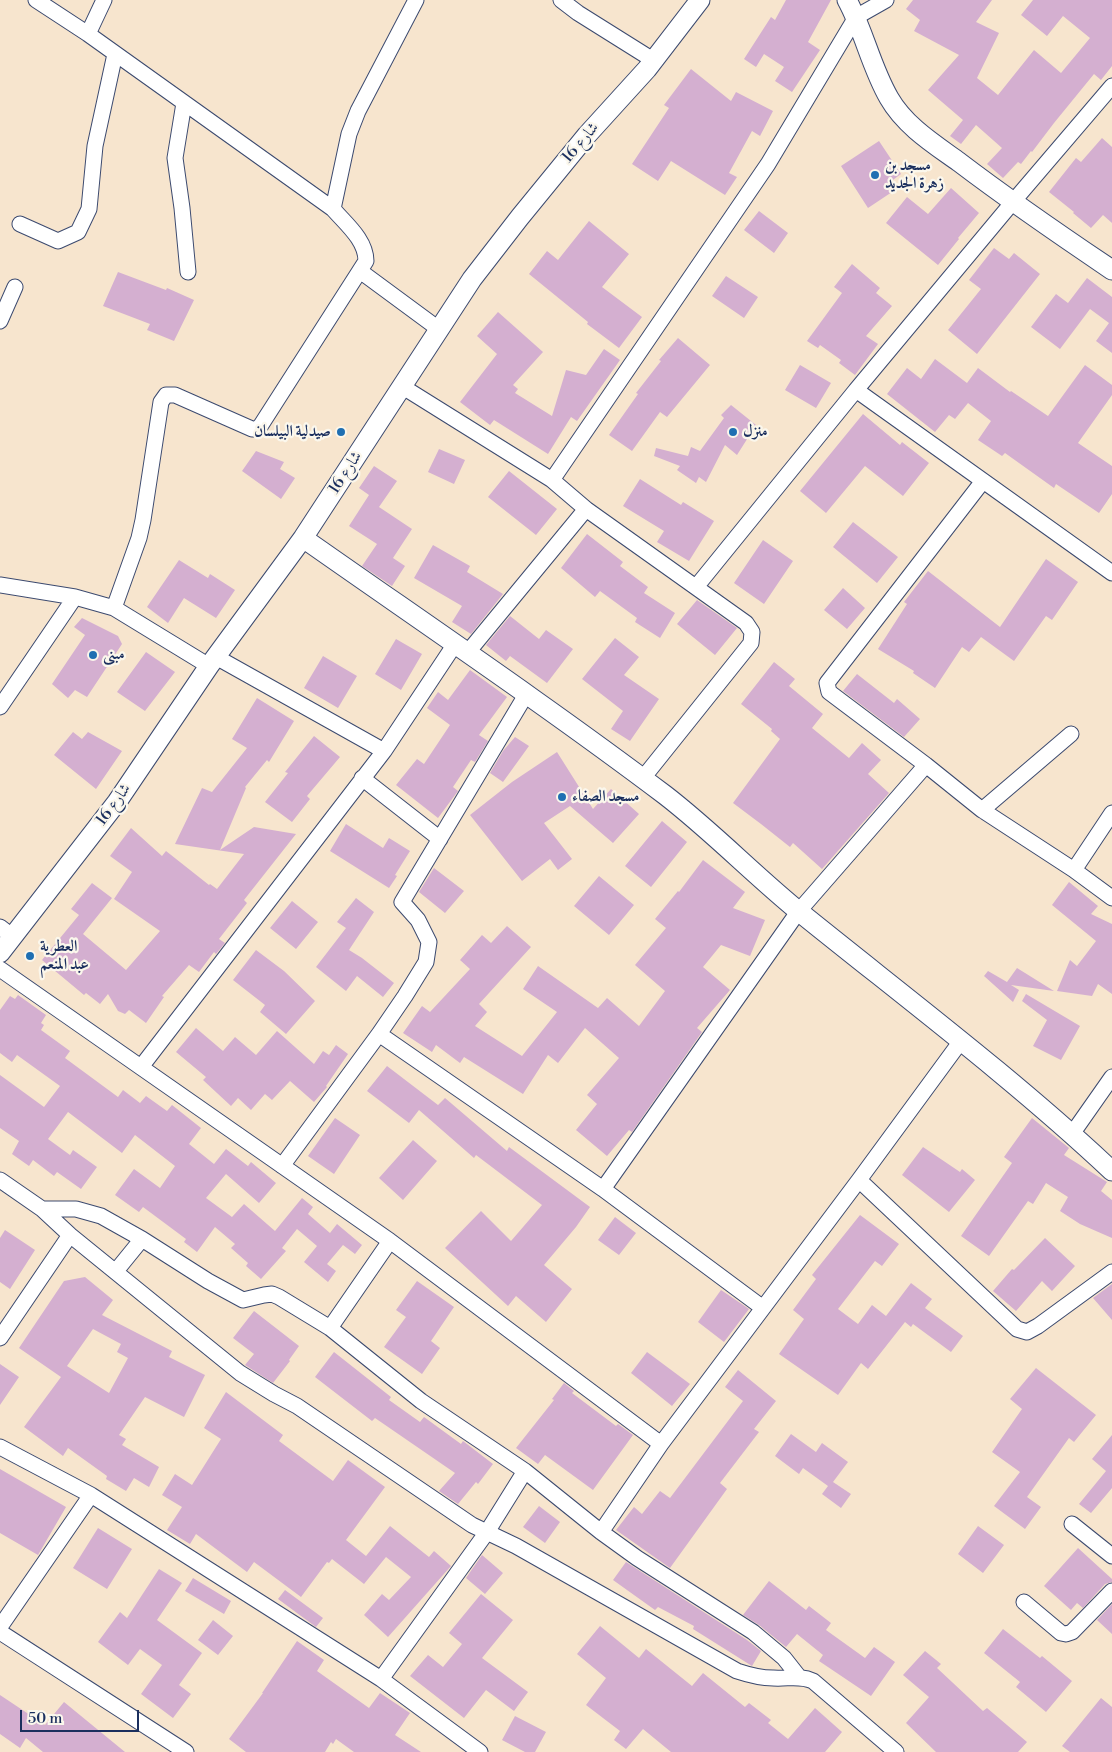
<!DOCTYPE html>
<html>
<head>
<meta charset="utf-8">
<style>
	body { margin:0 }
	#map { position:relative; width:1112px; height:1752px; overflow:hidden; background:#f7e5ce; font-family:"Libre Bodoni",serif }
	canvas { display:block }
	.scale { position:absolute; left:20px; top:1710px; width:119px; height:22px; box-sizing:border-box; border:2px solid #1b2f5e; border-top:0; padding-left:6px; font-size:15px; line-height:18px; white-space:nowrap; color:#1b2f5e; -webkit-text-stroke:4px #fbf7ec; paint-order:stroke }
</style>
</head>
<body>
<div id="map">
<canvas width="1112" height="1752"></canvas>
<div class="scale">50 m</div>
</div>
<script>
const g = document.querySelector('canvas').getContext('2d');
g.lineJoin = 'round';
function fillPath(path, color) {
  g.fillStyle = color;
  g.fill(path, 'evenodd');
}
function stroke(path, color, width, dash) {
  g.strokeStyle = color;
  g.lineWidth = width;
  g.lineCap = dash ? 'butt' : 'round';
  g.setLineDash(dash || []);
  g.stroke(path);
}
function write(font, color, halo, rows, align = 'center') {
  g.font = font + ' "Libre Bodoni",Amiri,serif';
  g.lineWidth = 4.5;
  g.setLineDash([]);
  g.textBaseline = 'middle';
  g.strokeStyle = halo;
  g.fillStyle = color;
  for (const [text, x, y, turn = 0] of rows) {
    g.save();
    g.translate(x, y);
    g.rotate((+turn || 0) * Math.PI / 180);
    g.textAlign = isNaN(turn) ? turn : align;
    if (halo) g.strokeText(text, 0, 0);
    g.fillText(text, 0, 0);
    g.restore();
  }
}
fillPath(new Path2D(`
	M786,0H831L808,42L820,50L792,92L775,81L784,67L764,54L756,67L744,59L771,17L775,20Z
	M913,0H992L976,22L999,33L977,78L998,95L1034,50L1061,73L1090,38L1063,16L1047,36L1021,15L1033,0H1112V66L1101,80L1094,74L1054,123L1032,152L1031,151L1021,164L1018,162L1003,178L987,164L1002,148L976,125L961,144L950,136L963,120L928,90L959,55L914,31L920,20L906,9Z
	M691,69L731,101L736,92L773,111L760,136L752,131L729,173L737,177L725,195L671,161L658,181L632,164L669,108L664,105Z
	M1102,138L1112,147V223L1103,215L1091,228L1073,213L1074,212L1049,192L1076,158L1081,162Z
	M879,141L901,174L890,182L898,188L868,208L841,166Z
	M951,188L979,213L958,238L959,239L938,265L886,223L907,197L928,214Z
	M759,211L788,233L774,253L744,230Z
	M589,221L629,254L602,287L642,317L619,348L587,324L588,322L529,274L547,251L558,260Z
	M994,248L1009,259L1014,253L1040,274L977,354L948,330L981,289L969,280Z
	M852,264L880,288L876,293L892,306L866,336L878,344L855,375L839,363L841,360L820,345L818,348L807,341L842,293L834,287Z
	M118,272L166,290L167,288L194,300L174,341L147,330L150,324L103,306Z
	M726,276L758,297L744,318L712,296Z
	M1087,278L1112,297V353L1096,341L1109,323L1090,309L1060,349L1031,327L1056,294L1068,303Z
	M498,312L543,352L513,385L518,389L515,393L552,416L566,370L586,375L604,349L620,360L577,421L571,417L548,454L494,420L490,425L460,402L497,354L477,336Z
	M678,338L710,365L667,417L660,412L632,451L609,435L638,394L636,393L661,361L659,360Z
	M935,359L967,383L978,368L1010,392L1011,391L1048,416L1085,365L1112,385V395L1078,443L1112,466V494L1099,513L1056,484L1054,488L1005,453L1002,456L978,440L991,421L968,403L955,419L949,415L935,432L887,394L907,368L921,379Z
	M800,365L831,383L816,408L785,390Z
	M731,405L756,425L737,455L725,445L706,482L699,477L696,483L677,470L680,466L654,456L656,448L688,456L691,447L700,451L724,418L721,415Z
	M863,414L900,445L902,442L929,463L903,496L865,466L826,513L800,491Z
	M439,449L465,460L454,484L428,472Z
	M256,451L284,462L280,469L295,478L281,499L242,471Z
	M374,466L397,481L379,507L412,529L393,558L405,566L392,586L362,566L377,544L349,526L369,495L359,488Z
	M509,471L557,509L536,535L488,497Z
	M640,479L681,505L683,502L714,521L689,561L657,542L664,531L623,506Z
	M853,522L898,557L877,583L833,547Z
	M587,534L623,562L620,566L648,587L644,593L675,613L660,638L635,622L637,618L600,591L595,597L561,568Z
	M763,540L793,561L764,604L734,583Z
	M433,545L470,566L467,572L503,594L471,634L452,622L462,606L414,578Z
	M1046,559L1078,582L1052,620L1046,616L1014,661L981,637L969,652L962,647L935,688L913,673L914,671L878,649L907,604L904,602L928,571L1000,627Z
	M179,560L208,578L210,574L235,590L216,618L184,598L168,623L147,607Z
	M843,588L865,608L847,629L824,610Z
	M697,600L737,628L715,655L677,624Z
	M510,616L539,639L546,630L573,649L547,683L510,656L506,661L486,645Z
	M82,618L118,636L122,644L87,697L75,690L68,698L52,684L85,635L74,627Z
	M615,638L639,657L624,675L659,699L630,741L611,729L623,711L582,679Z
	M396,639L422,654L401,690L375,674Z
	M146,652L175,672L145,711L117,692Z
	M323,656L357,676L338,708L304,688Z
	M774,662L795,679L789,686L823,714L812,728L849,758L862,743L881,760L868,774L889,793L822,869L793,843L790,847L761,824L733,803L780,739L771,731L772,729L741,704Z
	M470,670L507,697L479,735L488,741L475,762L471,760L453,787L458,791L438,818L396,785L417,759L424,764L450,725L427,708L438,692L448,700Z
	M857,674L894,703L897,699L920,719L904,737L843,691Z
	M257,698L294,721L269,762L267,760L245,787L246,788L220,850L254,827L296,834L244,900L247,903L219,939L225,943L216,954L214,952L199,972L189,965L162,996L164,997L146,1023L129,1010L125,1014L118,1011L108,994L100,1004L86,993L84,995L42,960L79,915L71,909L92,883L112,898L83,934L126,970L160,931L114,899L132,872L110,856L131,828L162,856L166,851L209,885L210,884L217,889L244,854L175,844L202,788L212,792L247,748L232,739Z
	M73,732L82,739L88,732L122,751L96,789L54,755Z
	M314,736L340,757L307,796L310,799L292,822L265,802L288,773L285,772Z
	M515,737L529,746L503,782L490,773L503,751Z
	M557,752L593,809L611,789L639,814L613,843L570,806L544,823L572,859L558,870L550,859L522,881L470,815L512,782Z
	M662,821L687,842L651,887L625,866Z
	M346,824L383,848L389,838L410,851L395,875L397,876L389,888L330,851Z
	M703,860L745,892L733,908L765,920L750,956L721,945L703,967L730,990L697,1028L702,1032L632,1132L629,1130L607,1156L576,1130L597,1104L587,1095L619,1058L585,1028L558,1063L548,1055L523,1094L464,1057L460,1063L436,1045L432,1052L403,1033L422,1006L430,1012L470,969L460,960L482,935L491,943L507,926L531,947L479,1004L487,1012L475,1026L522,1056L557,1012L523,989L538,966L598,1008L607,998L639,1026L665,991L635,965L666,928L655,919L678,891L679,892Z
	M434,868L464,891L445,913L419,892Z
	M599,876L634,905L609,935L574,906Z
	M1069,882L1098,906L1091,914L1112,924V994L1098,984L1092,996L1057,991L1070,960L1077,966L1096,941L1052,905Z
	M356,898L374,912L349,950L362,958L394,983L383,997L357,976L346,991L316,967L346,928L337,922Z
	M292,901L318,922L296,949L270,928Z
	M256,950L284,971L315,1001L286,1034L260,1012L265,1005L233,980Z
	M1017,968L1054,991L1011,985L1019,990L1013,1002L984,976L988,971L1007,982Z
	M1026,994L1080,1026L1061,1060L1033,1046L1047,1020L1022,1001Z
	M18,995L46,1015L41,1023L44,1025L41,1030L70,1051L65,1058L118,1097L123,1090L140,1103L146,1096L167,1111L172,1105L201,1128L189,1144L214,1164L226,1149L248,1166L251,1162L276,1183L259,1203L226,1174L206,1198L232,1217L244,1204L275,1231L302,1198L313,1207L308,1214L330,1233L337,1224L362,1245L355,1254L343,1245L327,1264L336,1271L328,1282L304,1262L317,1246L297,1229L282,1248L286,1251L261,1279L246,1266L248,1263L231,1248L235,1244L215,1227L197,1252L184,1242L186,1239L143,1207L139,1212L115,1195L134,1169L160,1188L175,1166L135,1135L122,1153L68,1112L48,1139L70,1155L73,1150L97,1167L81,1189L57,1172L54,1176L33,1160L29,1166L12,1154L19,1141L0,1128V1075L44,1107L60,1086L17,1055L12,1062L0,1053V1010L10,996L15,999Z
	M196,1028L223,1051L235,1037L256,1055L277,1031L314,1064L323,1051L329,1055L336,1045L348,1054L326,1086L327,1087L314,1102L290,1081L272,1100L265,1094L251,1110L238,1098L231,1106L203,1080L206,1077L176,1052Z
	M387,1066L438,1105L445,1098L507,1151L509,1147L590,1207L576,1227L544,1265L572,1289L546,1322L516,1296L508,1306L445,1248L481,1211L511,1241L542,1205L476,1155L474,1158L419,1110L409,1123L367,1091Z
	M335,1118L360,1135L334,1174L308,1156Z
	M1032,1118L1069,1148L1064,1155L1107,1182L1101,1191L1112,1200V1238L1080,1224L1060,1211L1068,1197L1046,1183L1033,1204L1028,1201L989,1256L961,1236L1012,1163L1004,1157Z
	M413,1140L437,1161L403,1200L379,1178Z
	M923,1147L960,1172L962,1169L975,1180L949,1212L902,1175Z
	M860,1215L899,1244L882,1266L875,1261L838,1309L858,1324L872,1305L886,1316L911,1283L932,1299L925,1308L963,1336L951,1352L913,1324L911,1327L905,1322L868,1369L861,1363L838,1395L779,1354L804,1319L793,1310L816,1279L812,1275Z
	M615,1217L636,1233L619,1255L598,1240Z
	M5,1230L35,1250L10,1289L0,1282V1238Z
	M1045,1238L1075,1266L1052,1291L1042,1281L1016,1311L993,1291L1012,1269L1014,1270Z
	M85,1277L113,1300L102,1315L172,1351L169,1357L205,1375L184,1417L145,1397L119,1435L126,1439L122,1445L159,1467L149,1487L134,1478L126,1491L106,1479L107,1476L68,1448L63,1456L24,1427L61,1377L19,1348L64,1281ZM93,1329L121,1344L117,1352L128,1358L109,1393L67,1366Z
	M417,1281L454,1307L431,1341L440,1348L422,1374L384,1347L406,1317L396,1310Z
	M1112,1284V1320L1093,1298Z
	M721,1290L749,1309L724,1342L698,1322Z
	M254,1311L299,1346L289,1360L290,1361L273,1383L245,1365L254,1354L233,1338Z
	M334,1352L391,1397L389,1400L420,1422L424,1417L461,1444L463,1441L493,1464L478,1484L476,1482L458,1504L439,1491L455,1473L375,1418L372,1421L315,1377Z
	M647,1352L690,1384L672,1406L631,1373Z
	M0,1364L19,1377L0,1405Z
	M1036,1368L1096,1415L1074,1442L1069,1438L1027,1497L1041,1507L1025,1529L994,1506L1020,1472L992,1452L1022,1409L1010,1399Z
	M738,1370L776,1401L754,1429L759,1432L720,1483L727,1489L670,1568L616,1530L634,1507L642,1514L660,1491L670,1498L743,1401L725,1387Z
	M564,1383L574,1391L572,1393L616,1426L618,1424L633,1435L593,1490L545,1455L538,1464L516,1448L554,1400L552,1399Z
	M226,1392L283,1435L279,1441L333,1481L348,1460L385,1487L346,1540L366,1556L390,1526L429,1557L434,1551L451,1566L388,1637L364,1615L382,1594L389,1600L411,1577L386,1557L364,1584L332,1559L329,1563L327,1562L301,1597L254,1562L247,1572L196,1534L190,1544L167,1530L182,1507L162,1495L175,1474L192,1485L221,1439L204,1428Z
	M791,1434L816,1452L822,1443L848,1462L833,1482L851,1494L841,1508L822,1494L828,1486L803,1468L799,1474L775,1456Z
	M1112,1435V1488L1091,1513L1079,1504L1106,1471L1092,1459Z
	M0,1469L66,1507L38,1555L0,1533Z
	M539,1506L560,1522L545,1543L523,1527Z
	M978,1526L1004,1545L983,1573L958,1554Z
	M98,1528L132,1549L107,1589L73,1568Z
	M1078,1548L1112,1579V1582L1105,1584L1083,1608L1077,1603L1071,1610L1044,1586Z
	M482,1555L503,1573L485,1594L466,1578Z
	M626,1562L747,1640L761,1651L752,1666L693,1629L694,1626L658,1607L655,1610L613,1580Z
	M159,1569L182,1583L157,1620L202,1653L179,1685L191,1694L173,1718L141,1694L162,1665L140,1649L128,1665L98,1642L120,1612L127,1618Z
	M193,1578L231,1601L224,1614L185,1591Z
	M769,1581L806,1610L809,1606L831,1623L826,1630L865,1658L874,1647L895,1662L871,1696L819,1661L823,1655L797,1634L786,1647L759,1625L743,1615Z
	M285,1590L323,1618L316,1627L278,1599Z
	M481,1594L513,1620L482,1658L528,1692L514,1711L486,1690L464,1718L410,1676L428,1655L443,1667L462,1644L449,1633Z
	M1112,1604V1634L1097,1620Z
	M213,1620L233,1636L218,1655L198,1640Z
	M600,1626L639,1658L646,1649L692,1686L703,1673L745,1707L749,1703L771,1720L768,1723L788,1739L815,1708L842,1732L825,1752H671L643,1729L626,1749L614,1740L620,1731L586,1705L606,1678L577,1654Z
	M1003,1629L1040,1658L1042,1656L1072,1681L1046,1712L1016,1687L1020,1682L984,1653Z
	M297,1641L324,1660L317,1671L369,1708L380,1693L410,1713L395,1735L421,1752H354L336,1739L333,1744L331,1742L325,1752H246L229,1739L263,1693H262Z
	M925,1651L941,1664L937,1668L983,1711L987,1708L1027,1742L1018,1752H936L906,1723L929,1697L903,1675Z
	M0,1695L45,1725L64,1702L125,1752H43L26,1738L20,1748L0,1734Z
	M1101,1698L1112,1707V1752H1070L1062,1746Z
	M515,1716L546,1732L535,1752H525L502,1740Z`), '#d4afd0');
const minor = new Path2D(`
	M36,0L88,34
	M104,0L88,34L333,209
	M561,0L578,13L653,60
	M1112,86L1012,203L856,390L1112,573
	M184,103L175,158L182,208L188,272
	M20,224L58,241L78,232L89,209L95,146L115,54
	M360,271L440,330
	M0,321L15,287
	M403,387L552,480
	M586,509L746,623L752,632L751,643L643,778
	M0,585L75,597L114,608L209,666
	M696,587L856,390
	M114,608L139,538L143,520L161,402L166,395H175L252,429H257L261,425L366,261C366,240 346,224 333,209L349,134L358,111L416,0
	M468,652L586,509L552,480L768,164L856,17L886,0
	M216,657L384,751
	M0,707L75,597
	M926,765L829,692L827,683L983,481
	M362,778L440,839
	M982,810L1074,870
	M1112,813L1074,870L1112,898
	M0,927L13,937
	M0,969L390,1241L330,1328
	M379,1034L603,1189L763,1308
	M141,1067L384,751L455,644
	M1072,1134L1112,1077
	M282,1166L379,1034L405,996L426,962L429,942L418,920L402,902L527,693
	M0,1180L42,1209L70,1235L240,1373L274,1394L297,1406L472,1525L516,1546L737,1671C749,1675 761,1678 773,1678C788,1679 800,1675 813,1681L896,1752
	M859,1180L1017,1329L1027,1332L1038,1326L1112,1272
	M603,1189L798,912L926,765L982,810L1071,734
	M42,1209H76L101,1216L142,1239L208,1281L243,1300L264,1295L272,1294L279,1297L330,1328L421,1401L525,1471L601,1532L637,1558L753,1632L784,1658L799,1677
	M390,1241L661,1444
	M116,1271L142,1239
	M0,1338L70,1235
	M0,1447L91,1495L381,1679
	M1072,1524L1112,1556
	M601,1532L661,1444L859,1180L961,1041
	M1024,1602L1061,1633L1066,1634L1072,1632L1112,1591
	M0,1627L91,1495
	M0,1632L186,1752
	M480,1752L381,1679L487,1532L525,1471`);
const tertiary = new Path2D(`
	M847,0C864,31 871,67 889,98C905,126 934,144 959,162C1009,200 1060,235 1112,270
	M303,538C424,623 547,706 665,795C713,832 755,876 802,914C906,998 1014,1079 1112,1171
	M0,953L117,802L209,666L303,538L472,279L520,217L587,135L647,69L700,0`);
stroke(minor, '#3c4a6f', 17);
stroke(tertiary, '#3c4a6f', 21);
stroke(minor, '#fff', 15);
stroke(tertiary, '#fff', 19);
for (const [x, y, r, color] of [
	[875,175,5,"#1f6fb2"],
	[341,432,5,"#1f6fb2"],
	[733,432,5,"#1f6fb2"],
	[93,655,5,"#1f6fb2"],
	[562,797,5,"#1f6fb2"],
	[30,956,5,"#1f6fb2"]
]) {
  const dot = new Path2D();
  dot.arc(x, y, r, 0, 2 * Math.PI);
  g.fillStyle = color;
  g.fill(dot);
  stroke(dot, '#fbf7ec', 2);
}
write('16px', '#1b2f5e', '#fbf7ec', [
	["شارع 16",581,143,-50],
	["شارع 16",346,473,-57],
	["شارع 16",114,805,-54]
]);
write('bold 16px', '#1b2f5e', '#fbf7ec', [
	["مسجد بن",885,166],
	["زهرة الجديد",885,184],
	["صيدلية البيلسان",331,432,"right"],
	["منزل",743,432],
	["مبنى",103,655],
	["مسجد الصفاء",572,797],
	["العطرية",40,947],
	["عبد المنعم",40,965]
], 'left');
</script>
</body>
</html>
